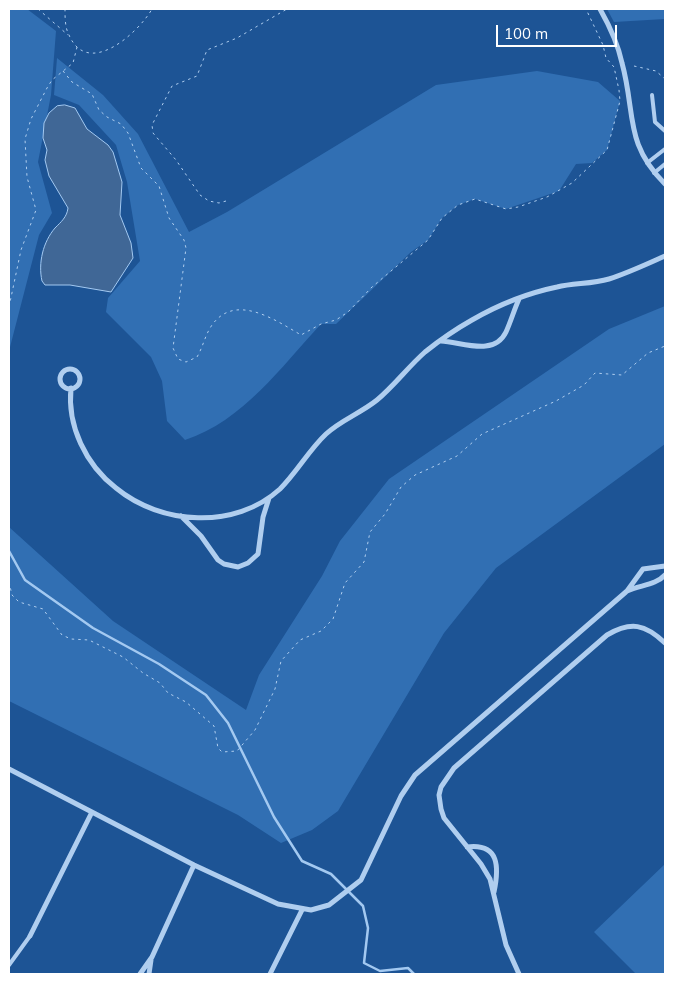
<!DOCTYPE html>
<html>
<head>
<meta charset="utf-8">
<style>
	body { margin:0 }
	#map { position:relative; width:674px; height:983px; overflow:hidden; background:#1d5495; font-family:Mulish,sans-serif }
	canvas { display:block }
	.frame { position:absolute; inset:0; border:10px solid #fff; pointer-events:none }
	.scale { position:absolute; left:496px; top:25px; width:121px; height:22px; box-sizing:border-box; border:2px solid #fff; border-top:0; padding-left:6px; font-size:15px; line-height:18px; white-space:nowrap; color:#fff; -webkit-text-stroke:4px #1d5495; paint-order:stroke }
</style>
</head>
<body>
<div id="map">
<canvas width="674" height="983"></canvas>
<div class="frame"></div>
<div class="scale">100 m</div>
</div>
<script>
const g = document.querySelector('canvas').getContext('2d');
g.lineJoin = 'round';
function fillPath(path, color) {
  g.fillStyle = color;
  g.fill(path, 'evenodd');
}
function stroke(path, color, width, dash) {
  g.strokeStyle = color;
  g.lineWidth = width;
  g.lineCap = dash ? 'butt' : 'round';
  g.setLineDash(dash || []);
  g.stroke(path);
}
fillPath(new Path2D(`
	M9,9H27L56,31L51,95L38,162L52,213L39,235L9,351Z
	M607,9H665V19L614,22Z
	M57,58L103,95L138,134L189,232L227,212L436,85L537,71L598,82L620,101L607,150L592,163L576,164L559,191L506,209L475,199L458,205L442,218L428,240L411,252L336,324H321C281,367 243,421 185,440L167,421L162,381L151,357L106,312L108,298L140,261L127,182L116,145L79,105L54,95Z
	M665,306V444L496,568L444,633L338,811L312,830L281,843L238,815L9,701V527L113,621L246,710L259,675L322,576L340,541L389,479L609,329Z
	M665,864V974H636L594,932Z`), '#316fb3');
const water = new Path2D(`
	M65,105L75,108L87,129L108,145L113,152L122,182L120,215L131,243L133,258L111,292L70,285H45L42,281C38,263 43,242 55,228C61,222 67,217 68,208L49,176L45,160L47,150L43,138L44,123L49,113L57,106Z`);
fillPath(water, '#406796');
stroke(water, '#a3c9f1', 1);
stroke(new Path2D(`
	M9,551L25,580L93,628L159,664L206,695L228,723L274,817L302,861L331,874L363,906L368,928L364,963L380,971L408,968L414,974`), '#a3c9f1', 2.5);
stroke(new Path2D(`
	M38,9L68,35
	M65,9C65,17 65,28 69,35C88,79 139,32 152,9
	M634,66L656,71L665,79
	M63,71L72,82L92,94L99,110L107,117L121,124L128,133L141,168L159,186L169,218L184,240L186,248L173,348L178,359L186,362L197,357C203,347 205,335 212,325C235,293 274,319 301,335L321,324L336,320L348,312L372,287L428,240L442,218L458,205L475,199L506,209L518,207L547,197L572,183L607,150L620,101L619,90L614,67L606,58L603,45L586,9
	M226,201L219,203L209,201L200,195L176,160L153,133L152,125L172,86L197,76L207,50L237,38L287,9
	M9,307L21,250L36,210L27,177L25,139L31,119L47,88L52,80L73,63L77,47
	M9,582L12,595L19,602L43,609L62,635L71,639L89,640L123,657L143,673L160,683L168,693L186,702L214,726L218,748L222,752L237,751L255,730L275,689L281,661L300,640L321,631L333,619L345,583L364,562L370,532L385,514L401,487L415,475L457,456L482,434L556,401L584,385L595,373L622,375L648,353L665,346`), '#b0ceef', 1, [2.5, 4]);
stroke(new Path2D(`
	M652,95L655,122L665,131
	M647,163L665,149
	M654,173L665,164
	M9,965L30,936`), '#b0ceef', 4);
stroke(new Path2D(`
	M600,9C609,25 618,44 622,63C636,114 624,143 665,184
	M441,341C462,342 494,357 506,332C511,321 514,310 519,299
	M60 379a10 10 0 1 1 20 0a10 10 0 1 1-20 0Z
	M71,388C67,426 86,465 116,488C161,525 235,530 280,489C297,472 309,450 326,434C341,420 361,413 377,400C394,386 408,367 425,352C440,340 456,329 472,320C498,305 528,293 557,287C574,283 592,284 609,279C628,273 647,264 665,256
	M181,516L201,536L218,560L224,564L238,567L248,563L258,554L263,517L269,498
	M627,591L643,569L665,566
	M9,769L194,865L278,904L311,910L329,905L361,880L401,796L415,775L627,591C640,585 656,585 665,575
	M467,847C500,843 499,868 494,892
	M30,936L92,812
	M140,974L152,957L194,865
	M149,974L151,960
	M270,974L302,910
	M519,974L506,945L490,879L481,864L444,818L441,809L439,795L441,787L454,768L607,635C631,621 645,624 665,643`), '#b0ceef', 5);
</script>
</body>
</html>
